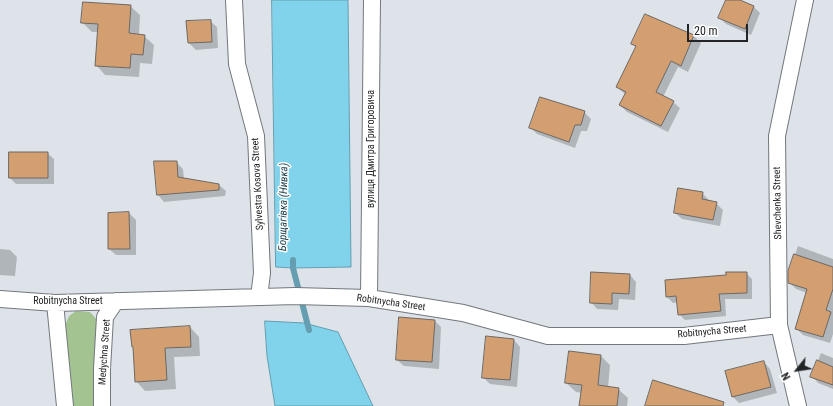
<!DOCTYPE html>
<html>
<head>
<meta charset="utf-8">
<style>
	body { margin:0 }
	#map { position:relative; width:833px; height:406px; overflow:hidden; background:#dde3e9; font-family:"Roboto Condensed",sans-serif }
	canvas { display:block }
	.north { position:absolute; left:777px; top:350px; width:40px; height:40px; -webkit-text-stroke:3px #fff; paint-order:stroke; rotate:240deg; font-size:11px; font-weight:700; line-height:16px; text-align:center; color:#222426 }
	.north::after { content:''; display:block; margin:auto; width:14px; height:18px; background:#222426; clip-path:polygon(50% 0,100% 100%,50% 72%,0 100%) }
	.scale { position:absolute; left:687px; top:24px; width:61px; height:18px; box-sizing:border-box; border:2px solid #222426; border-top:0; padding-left:5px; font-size:12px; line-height:14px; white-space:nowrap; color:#222426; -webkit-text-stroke:3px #fff; paint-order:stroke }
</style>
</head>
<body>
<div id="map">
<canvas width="833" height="406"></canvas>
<div class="north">N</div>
<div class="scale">20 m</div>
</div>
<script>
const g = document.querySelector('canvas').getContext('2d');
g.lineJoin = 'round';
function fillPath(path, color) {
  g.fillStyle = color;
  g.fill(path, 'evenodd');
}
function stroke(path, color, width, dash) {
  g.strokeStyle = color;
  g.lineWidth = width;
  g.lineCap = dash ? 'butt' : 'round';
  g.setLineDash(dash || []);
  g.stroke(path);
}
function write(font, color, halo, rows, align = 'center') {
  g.font = font + ' "Roboto Condensed",sans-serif';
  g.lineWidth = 3;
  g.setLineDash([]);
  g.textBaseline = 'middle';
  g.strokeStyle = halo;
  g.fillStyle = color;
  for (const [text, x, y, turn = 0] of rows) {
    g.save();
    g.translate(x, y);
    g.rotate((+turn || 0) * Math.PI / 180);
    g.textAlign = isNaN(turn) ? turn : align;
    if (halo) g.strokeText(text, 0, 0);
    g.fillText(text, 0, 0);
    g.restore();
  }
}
fillPath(new Path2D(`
	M76,311L90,312L98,321L97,406H71L65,326L69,316Z`), '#a3c390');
const water = new Path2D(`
	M272,0H348L351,267L293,268L276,267Z
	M265,321L304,323L338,332L373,406H275L267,356Z`);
fillPath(water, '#80d3eb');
stroke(water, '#649eb0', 1);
fillPath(new Path2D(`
	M727,0H738L754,7L760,13L751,35L726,24L719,17Z
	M130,6L140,15L139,35L144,36L154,45L152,64L140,63L139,77L105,75L96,65L98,32H92L82,22Z
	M645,15L694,36L701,43L688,72L678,67L663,97L673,102L680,108L668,132L627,112L620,105L626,95L617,87L636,48L633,44Z
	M210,21L217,27L218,48L196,50L189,43L187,22Z
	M584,112L591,119L587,131H581L575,148L537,134L530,127Z
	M47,153L54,159V184H16L10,178Z
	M176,162L183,169L184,179L219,185L226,191L225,196L164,202L158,195Z
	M702,193L709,200V202L716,203L723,210L720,226L682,219L675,213Z
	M129,213L136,220V255H116L109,249Z
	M798,246L833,259V334L830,343L803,335L796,328L807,293L796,289L789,282V272Z
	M0,249L10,250L17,257L15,276L0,275Z
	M746,273L752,279V299H725L726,316L685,320L679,314L678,302L673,303L667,297Z
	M630,275L636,282L635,300L619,299L618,310L597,309L591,302Z
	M435,321L441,327L439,369L404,366L397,360Z
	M190,327L199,337L200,356L174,357L176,389L145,391L136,381L134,349L133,347Z
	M514,340L520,347L517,387L490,384L483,377Z
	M821,353L833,358V389L818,383L812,376Z
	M601,356L610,365L608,388L618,389L628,398L627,406H580L582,393L576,392L566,383Z
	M764,362L770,369L777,393L739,403L732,396Z`), '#0003');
stroke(new Path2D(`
	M293,260V268L309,330`), '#649eb0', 6);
const building = new Path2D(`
	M726,0H740L754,6L745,29L718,18Z
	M83,2L131,5L129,33L145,35L143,55L131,54L130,68L95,66L98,24L81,23Z
	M645,14L694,35L681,66L671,61L656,92L674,101L661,126L619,105L626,92L616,87L636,46L631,44Z
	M211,20L212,42L188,43L186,21Z
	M540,97L585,111L581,125H575L569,142L529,128Z
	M9,152H48V178H9Z
	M154,161H177L178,177L219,184V190L157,195Z
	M678,188L703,192L702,199L717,202L713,220L674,213Z
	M129,212L130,249H108V213Z
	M794,254L833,267V289L826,310L831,312L823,337L795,329L807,289L788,283V271Z
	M591,272L630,274L629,294L612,293V304L590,303Z
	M726,272H747V293L719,294L721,311L678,315L676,296L666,297L665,280L726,275Z
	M399,317L435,320L432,362L396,360Z
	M190,326L191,347L165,348L167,380L135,382L133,347H132L130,330Z
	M486,336L514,339L510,380L482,378Z
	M569,351L601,355L598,385L619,388L617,406H579L582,385L565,383Z
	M817,360L833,367V385L810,377Z
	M764,361L771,387L732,397L725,371Z
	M653,380L724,402L723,406H645Z`);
fillPath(building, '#d39f70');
stroke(building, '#6d6762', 1);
const street = new Path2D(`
	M234,0L237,64L256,136L262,273L259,297
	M369,298L372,0
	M0,299L55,303L295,296L369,298L463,313L548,336H684L779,325
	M55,303L65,406
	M102,406V369L105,317L116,301
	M798,406L779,325L777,136L805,0`);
stroke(street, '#72787d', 18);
stroke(street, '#fff', 16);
write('10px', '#222426', '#fff', [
	["вулиця Дмитра Григоровича",371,149,-90],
	["Sylvestra Kosova Street",258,184,-93],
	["Shevchenka Street",778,203,-91],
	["Robitnycha Street",68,301],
	["Robitnycha Street",391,303,8],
	["Robitnycha Street",712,332,-5],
	["Medychna Street",105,352,-86]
]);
write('italic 11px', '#133a45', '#fff', [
	["Борщагівка (Нивка)",284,207,-89]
]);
</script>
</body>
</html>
